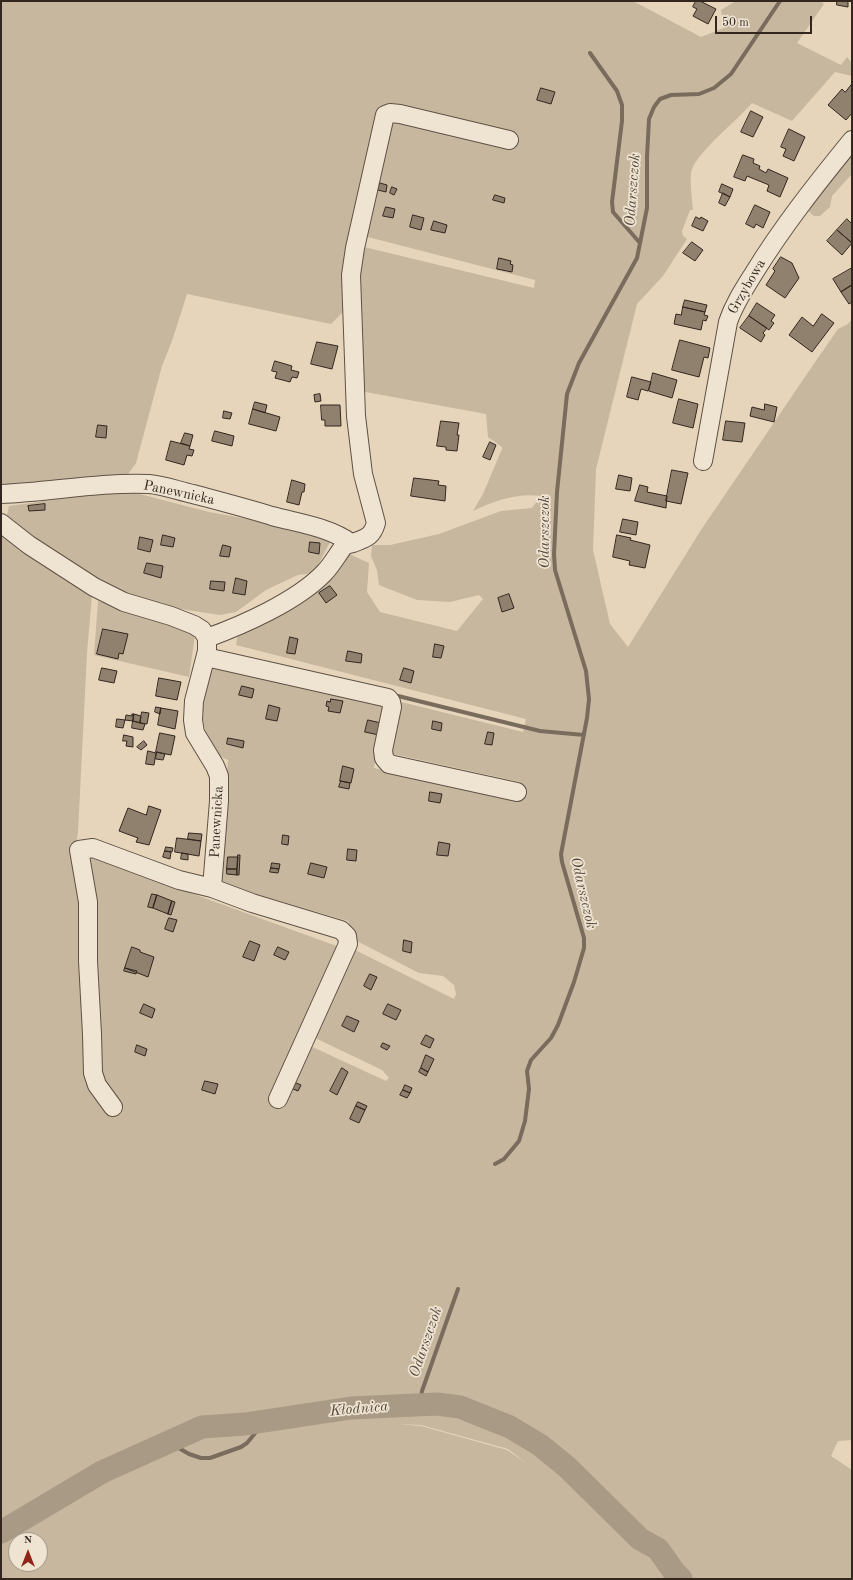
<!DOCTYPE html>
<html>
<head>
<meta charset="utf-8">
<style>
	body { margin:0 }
	#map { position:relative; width:853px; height:1580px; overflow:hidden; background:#e6d5ba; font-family:"Old Standard TT",serif }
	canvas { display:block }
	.frame { position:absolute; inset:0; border:2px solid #32261e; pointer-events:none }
	.north { position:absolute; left:8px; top:1532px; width:40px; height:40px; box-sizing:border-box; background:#efe4d2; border:1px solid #a3988a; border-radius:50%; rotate:0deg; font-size:11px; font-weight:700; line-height:16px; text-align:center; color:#32261e }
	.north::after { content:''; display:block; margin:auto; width:14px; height:18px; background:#8f2418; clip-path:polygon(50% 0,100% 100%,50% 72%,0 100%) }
	.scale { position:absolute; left:715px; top:16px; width:97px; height:18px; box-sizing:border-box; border:2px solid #32261e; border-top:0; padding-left:5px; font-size:12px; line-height:14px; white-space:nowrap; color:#32261e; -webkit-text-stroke:3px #efe4d2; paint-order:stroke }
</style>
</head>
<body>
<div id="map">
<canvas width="853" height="1580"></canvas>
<div class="frame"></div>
<div class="north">N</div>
<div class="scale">50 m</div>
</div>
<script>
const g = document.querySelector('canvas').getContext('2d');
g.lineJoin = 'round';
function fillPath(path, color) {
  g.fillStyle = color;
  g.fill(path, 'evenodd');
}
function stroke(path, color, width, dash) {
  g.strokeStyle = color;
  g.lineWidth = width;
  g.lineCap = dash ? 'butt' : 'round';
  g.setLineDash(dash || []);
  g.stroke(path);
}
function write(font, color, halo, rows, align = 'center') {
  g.font = font + ' "Old Standard TT",serif';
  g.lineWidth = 3.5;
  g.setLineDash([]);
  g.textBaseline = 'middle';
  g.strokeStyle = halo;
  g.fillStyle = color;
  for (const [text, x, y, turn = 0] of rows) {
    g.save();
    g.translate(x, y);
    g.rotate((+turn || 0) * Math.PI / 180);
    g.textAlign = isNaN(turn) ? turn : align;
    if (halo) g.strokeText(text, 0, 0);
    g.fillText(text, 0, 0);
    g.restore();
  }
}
fillPath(new Path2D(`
	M1,1H633L701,37L724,28L721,10L736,1H821L824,4L797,43L841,65L847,57L852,63V76L835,72L792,121L752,103C739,119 693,155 691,173C690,185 692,198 693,210H690L682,231L683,236L687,239L663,276L637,304L596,469L593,550L610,624L628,647L701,530L809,371L838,329L848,324L852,319V1440L838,1441L831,1456L852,1470V1579H1V532L92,595L87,653L78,832L75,851L98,1079L89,853L144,876L342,948L306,1044L386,1081L389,1078L382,1070L311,1036L351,948L454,999L456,994L454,985L443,976L419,973L357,941L348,921L219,883L228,760L216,755L209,747L203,720L201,705L212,663L384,704L374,768L517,799L520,782L389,753L397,701L523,732L526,719L236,645L237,638L241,632L347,553L369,563L367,592L380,612L457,631L483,599L479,595L450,602L417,600L379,585L377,570L371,556L372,545H390L439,534L501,511L532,508L541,496C516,493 495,501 473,511L483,494L502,449V447L488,437L486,414L360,391L356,287L360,246L534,288L535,280L364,236L393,108L347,292L343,312L331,324L187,294L172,341L162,366L136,463L124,480L1,486ZM397,1424L421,1425L508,1449L526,1463L507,1450L421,1426ZM16,1540H40V1564H16Z
	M852,154V174L832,196L830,207L820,216H814L808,211Z
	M136,493L209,512L276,524L331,540L314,573L298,575L266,590L236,612L220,615L174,608L137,599L92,577L31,536L7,515L9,506L95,494Z
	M98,601L155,619L195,635L189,677L94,655Z`), '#c7b79f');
stroke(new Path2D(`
	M590,53L617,91L622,105V121L612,202L613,212L640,243
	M394,695L540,731L584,735
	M495,1164L504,1159L519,1141L525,1121L529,1089L527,1071L531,1060L551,1038L558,1025L574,982L584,948V938L562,862L561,854L587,718L589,699L586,671L555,570L554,554L557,492L567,394L579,363L637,258L647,208V157L649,119L654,107L660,99L671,95L699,94L714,88L731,74L780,1
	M420,1404L422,1391L458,1289
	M172,1440L177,1447L189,1454L201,1458H210L241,1447L247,1443L265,1421`), '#796c5c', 4);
stroke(new Path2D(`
	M1,1532L102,1472L202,1427L245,1424L351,1408L437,1404L460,1407L510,1427L540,1445L567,1467L640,1539L658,1549L675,1573L681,1579`), '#a99a85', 23);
const building = new Path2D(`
	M696,1H700L716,9L708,24L693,16L697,9L693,7Z
	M837,1H848V7L837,5Z
	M852,84V113L846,120L828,105L842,89L845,92Z
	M541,88L555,92L551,104L537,100Z
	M751,111L763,117L753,137L741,132Z
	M789,129L805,137L794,161L783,156L786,149L781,147Z
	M743,155L754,159L753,163L760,166L759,169L766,173L768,169L788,178L780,197L767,191L769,185L747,176L745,181L734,177Z
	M380,183L387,185L386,192L378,190Z
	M722,184L733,189L730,197L719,192Z
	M392,187L397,189L394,195L390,193Z
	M723,193L730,197L725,206L719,203Z
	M495,195L505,198L504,203L493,200Z
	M755,205L770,212L763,228L756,224L754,228L746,224Z
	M386,207L395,209L393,218L383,216Z
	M413,215L424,218L421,230L410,227Z
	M696,217L700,219L701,217L708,221L703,231L692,226Z
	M847,219L852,224V243L837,230Z
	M434,221L447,225L445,233L431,230Z
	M837,230L852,243L842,255L827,241Z
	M692,242L703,250L695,261L683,253Z
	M781,257L792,263L799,278L785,298L766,285L775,271L773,269Z
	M499,258L511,261L510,264L513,265L512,272L497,269Z
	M852,268V285L841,292L833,279Z
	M852,285V302L849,304L841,292Z
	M685,300L707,305L705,312L683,307Z
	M757,303L775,315L771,321L774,323L769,330L749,316Z
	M683,307L705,312L704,315L708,316L706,321L703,320L701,330L674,324L676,314L681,315Z
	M822,314L834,323L812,352L789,335L802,317L813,326Z
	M749,316L767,328L763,333L765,335L761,342L740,328Z
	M680,340L710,348L708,358L704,357L699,377L672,370Z
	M317,342L338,346L332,369L311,364Z
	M275,361L292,366L291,370L299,372L297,378L292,377L290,382L275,378L277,372L272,371Z
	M653,373L677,380L672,398L649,391Z
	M632,377L651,382L648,391L641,389L638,400L627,397Z
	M320,394L321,401L315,402L314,395Z
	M679,399L698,404L693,428L673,423Z
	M255,402L267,405L265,413L253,409Z
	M765,404L777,407L774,422L750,416L752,407L764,410Z
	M321,405H340L341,426H325V420H322Z
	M253,409L280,417L276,431L249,424Z
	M224,411L232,413L230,419L223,418Z
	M441,421L459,423L457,435H459L457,451L446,450V447L437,446Z
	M726,421L745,423L742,442L723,440Z
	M98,425L107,426L106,438L96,437Z
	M215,431L234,436L232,446L212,441Z
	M185,433L193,435L190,446L181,443Z
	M171,441L190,446L189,449L194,450L192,456L187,455L184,465L166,460Z
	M490,442L496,445L490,460L483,457Z
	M672,470L688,473L681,504L666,501Z
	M619,475L632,478L630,491L616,489Z
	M414,478L439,481L438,485L446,486L445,501L411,496Z
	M292,480L305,484L304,492H302L299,505L287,502Z
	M640,485L648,487L647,492L667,496L666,508L635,501Z
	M45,504V510L29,511L28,506Z
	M623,519L638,522L636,535L620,532Z
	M163,535L175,538L173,547L161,545Z
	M617,535L631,538L630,540L650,545L645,568L629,565L630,561L613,557Z
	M140,537L153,540L150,552L138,549Z
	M310,542L320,543L319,554L309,552Z
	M223,545L231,547L229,557L220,556Z
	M147,563L163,566L161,578L144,573Z
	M236,578L247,581L245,595L233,593Z
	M211,581L225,582L224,591L210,589Z
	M330,586L337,595L326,603L319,593Z
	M509,594L514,608L502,612L498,598Z
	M103,629L128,634L123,654L119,653L118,659L97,654Z
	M290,637L298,639L295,654L287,653Z
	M435,644L444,646L441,658L433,657Z
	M348,651L362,654L361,663L346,661Z
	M102,668L117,671L114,683L99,680Z
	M404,668L414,671L411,683L400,680Z
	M159,678L181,682L177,700L156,696Z
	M242,686L254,689L252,698L239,695Z
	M331,699L343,701L340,713L328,711L329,707L326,706L327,701L330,702Z
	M269,705L280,708L277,721L266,719Z
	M156,707L161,708L160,714L155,712Z
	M161,708L178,711L175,729L158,725Z
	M142,712L149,713L147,724L140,723Z
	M132,714H134L133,721L125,720L126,715L132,716Z
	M134,714L141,716L140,723L133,721Z
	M117,719L125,720L123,728L116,727Z
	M368,720L381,723L379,735L365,732Z
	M133,721L145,724L143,730L132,728Z
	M433,721L442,723L441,731L432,729Z
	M488,732L494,733L492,745L485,744Z
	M160,733L175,736L171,755L156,752Z
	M124,735L133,737V747L126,746L127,741H123Z
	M228,738L244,741L243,748L227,744Z
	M144,741L147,745L141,750L137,747Z
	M148,751L156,753L154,765L146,764Z
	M157,752L165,754L163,760L156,759Z
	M343,766L354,769L351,783L340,781Z
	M341,781L350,783L349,789L339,787Z
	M430,792L442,794L440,803L429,801Z
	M149,806L161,810L149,845L136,842L138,838L119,831L128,808L146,815Z
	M189,833L202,834L201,841L188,839Z
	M283,835L289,836L288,845L282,844Z
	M177,838L201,841L199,856L175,852Z
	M439,842L450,844L448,856L437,855Z
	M166,847L173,848L172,852L165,851Z
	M348,849L357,850L356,861L347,860Z
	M165,851L171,852L170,859L163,857Z
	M182,853L188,854V860L181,859Z
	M238,855H240L239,875H237Z
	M228,857H238L237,869H227Z
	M272,863L280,864L279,869L271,868Z
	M311,863L327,867L324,878L308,874Z
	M271,868L279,869L278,873L270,872Z
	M227,869H237V875L227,874Z
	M152,894L157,895L153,908L148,907Z
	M157,895L172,901L168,914L153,908Z
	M172,901L175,902L171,915L168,914Z
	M169,918L177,920L173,932L165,929Z
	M404,940L412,942L411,953L403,951Z
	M250,941L260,945L254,961L243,957Z
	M132,947L140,950V952L154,957L148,977L125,968Z
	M278,947L289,952L285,960L274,955Z
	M125,968L137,971L136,974L124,971Z
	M370,974L377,977L371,990L364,986Z
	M144,1004L155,1009L152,1018L140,1013Z
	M388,1004L401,1010L396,1020L383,1014Z
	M347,1016L359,1021L354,1032L342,1026Z
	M426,1035L434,1039L430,1048L421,1044Z
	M383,1043L390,1046L387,1050L381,1047Z
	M137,1045L147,1049L145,1056L135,1052Z
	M426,1055L434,1059L428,1072L421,1068Z
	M342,1068L348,1072L337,1095L330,1091Z
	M421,1068L428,1072L426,1076L419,1072Z
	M205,1081L218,1084L215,1094L202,1090Z
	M296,1083L301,1085L298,1091L293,1089Z
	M405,1085L412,1088L410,1093L403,1090Z
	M403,1090L410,1093L407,1098L400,1095Z
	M358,1102L367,1106L365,1110L356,1106Z
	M356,1106L365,1110L359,1123L350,1119Z`);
fillPath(building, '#90816f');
stroke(building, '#32261e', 1);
const minor = new Path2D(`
	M703,461L728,322C734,304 744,289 754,273C783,226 817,183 852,140
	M1,494C51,492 98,482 149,484C163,485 179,491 193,494C219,501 246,508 272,516C298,523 329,527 351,543
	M1,523L29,545L94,587L124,602L171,616L194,625L202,630L207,638V651L194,701L193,720L195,733L215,766L219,776V801L212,888L179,880L93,848L79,850L88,902V961L92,1034L93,1073L97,1085L113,1107
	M207,638C243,625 297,601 324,573C332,565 337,555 344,546C347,544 350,544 353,543C366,538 372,537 376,523L363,474L356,416L351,275L355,248L385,115L390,113L400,114L509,140
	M206,657L388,698L391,702L392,707L383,750L384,758L389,764L517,792
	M212,888L252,903L341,930L347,936L348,944L278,1099`);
stroke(minor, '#5f5245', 20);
stroke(minor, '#efe4d2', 18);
write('14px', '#32261e', '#efe4d2', [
	["Grzybowa",747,287,-60],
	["Panewnicka",179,493,12],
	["Panewnicka",217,822,-87]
]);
write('italic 15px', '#56493d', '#efe4d2', [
	["Odarszczok",633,190,-86],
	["Odarszczok",545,532,-90],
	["Odarszczok",583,893,77],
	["Odarszczok",426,1342,-71],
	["Kłodnica",359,1409,-5]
]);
</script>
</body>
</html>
